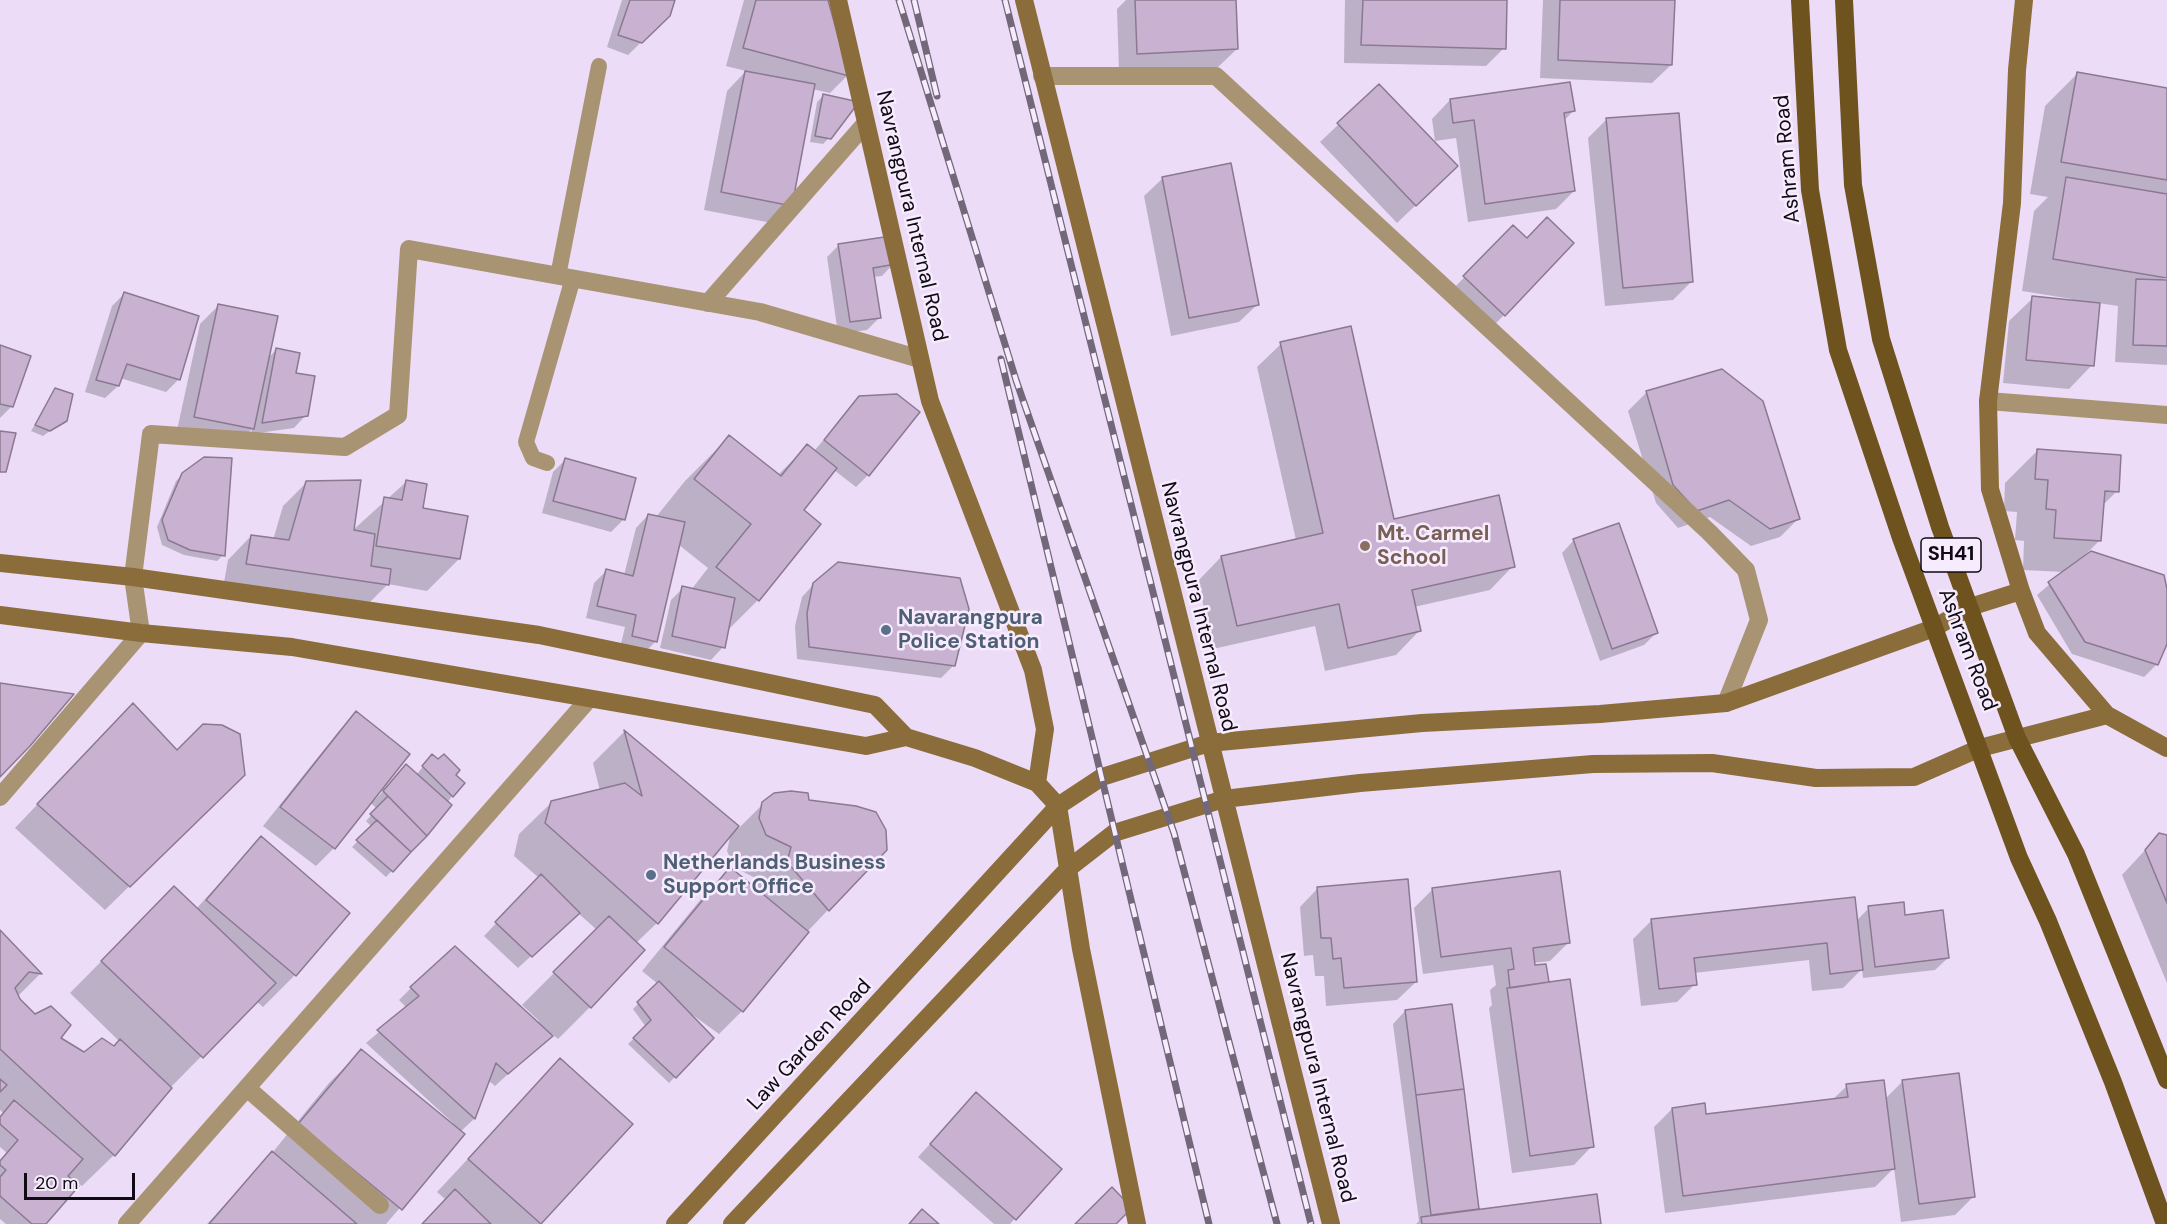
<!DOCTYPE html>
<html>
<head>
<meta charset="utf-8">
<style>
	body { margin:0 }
	#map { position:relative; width:2167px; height:1224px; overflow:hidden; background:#ecdcf8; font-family:"DM Sans",sans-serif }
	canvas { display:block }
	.scale { position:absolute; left:24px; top:1173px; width:111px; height:27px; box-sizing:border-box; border:3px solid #0f0a13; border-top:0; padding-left:8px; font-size:18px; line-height:21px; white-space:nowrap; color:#0f0a13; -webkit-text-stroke:4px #f6ecfd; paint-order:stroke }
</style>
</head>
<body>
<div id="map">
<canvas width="2167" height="1224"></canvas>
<div class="scale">20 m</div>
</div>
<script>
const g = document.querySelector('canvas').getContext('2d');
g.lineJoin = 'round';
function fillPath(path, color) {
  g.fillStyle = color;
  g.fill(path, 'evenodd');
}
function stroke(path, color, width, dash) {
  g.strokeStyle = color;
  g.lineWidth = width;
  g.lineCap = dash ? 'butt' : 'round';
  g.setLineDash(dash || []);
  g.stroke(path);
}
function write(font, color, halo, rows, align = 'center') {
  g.font = font + ' "DM Sans",sans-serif';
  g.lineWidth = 5;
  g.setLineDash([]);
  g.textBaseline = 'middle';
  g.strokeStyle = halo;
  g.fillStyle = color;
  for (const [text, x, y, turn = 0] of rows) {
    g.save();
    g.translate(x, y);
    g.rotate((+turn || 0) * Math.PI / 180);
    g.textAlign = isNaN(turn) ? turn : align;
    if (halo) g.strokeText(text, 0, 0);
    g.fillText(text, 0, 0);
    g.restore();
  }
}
fillPath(new Path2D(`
	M622,0H674L669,15L628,55L607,47Z
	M744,0H826L848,75L830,93L812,89L790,205L772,223L704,210L727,91L746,71L726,66Z
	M1126,0H1235L1237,49L1218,67L1119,71L1117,9Z
	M1345,0H1506L1504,48L1486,66L1344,63Z
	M1543,0H1674L1671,65L1652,83L1540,78Z
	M2077,74L2167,90V266L2165,277L2161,281H2167V365L2115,362L2118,306L2098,303L2092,365L2069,389L2003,383L2009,321L2033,298L2071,301L2072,299L2022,291L2034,211L2048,197L2030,194L2045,106Z
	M1379,86L1438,184L1397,223L1320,142Z
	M823,96L829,138L823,144L810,142L817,102Z
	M1450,100L1573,111L1564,121L1574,191L1556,209L1468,222L1456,138L1435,141L1432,119Z
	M1606,120L1692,281L1673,300L1605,306L1588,138Z
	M1163,178L1258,304L1239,322L1171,336L1144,196Z
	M1513,227L1504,315L1492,327L1452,290Z
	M839,245L894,263L882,276L873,277L879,318L867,330L838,334L827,257Z
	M124,294L198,317L178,380L166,392L120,378L118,386L105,398L85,392L112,306Z
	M218,306L267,359L276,350L295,374L306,415L294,428L251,434L252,429L234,447L176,435L200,324Z
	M1281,344L1393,521L1513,566L1490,590L1414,607L1419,631L1396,655L1325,671L1315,626L1213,649L1198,581L1221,557L1296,540L1257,367Z
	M0,347L11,407L0,418Z
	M1722,370L1798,519L1780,537L1751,546L1710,517L1678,528L1656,503L1628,411L1646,393Z
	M56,390L65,420L43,436L31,431Z
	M860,398L868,475L856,487L834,470L802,510L819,524L758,600L727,631L723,647L711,660L660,648L671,600L683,588L691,590L708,568L679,545L656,641L644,653L620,648L625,627L586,618L594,583L606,571L624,575L636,528L648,515L656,517L685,481L729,437L778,475L807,446L814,451Z
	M2037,451L2117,491L2102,506L2100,540L2083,557L2167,597V640L2157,664L2144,677L2072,654L2037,595L2064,572L2023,570L2024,541L2015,540L2017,512L2004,511L2005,483Z
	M565,460L624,519L611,532L542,513L553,472Z
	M183,474L223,555L217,561L184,555L162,545L157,527L176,481Z
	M307,482L352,531L406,482L422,510L459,559L427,591L388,584L364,608L223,588L228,560L251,536L273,540L283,506Z
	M1574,540L1656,633L1644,645L1600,661L1562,553Z
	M814,584L953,666L941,678L797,659L795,626L802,597Z
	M356,713L374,801L406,766L416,775L427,762L454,775L452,796L426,835L386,877L352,847L372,827L366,821L377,809L370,802L334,848L316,866L263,826L338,732Z
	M109,729L219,798L105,910L15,828Z
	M624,732L739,828L763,804L807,801L886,849L807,932L742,1011L719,1034L683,1008L712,1038L669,1083L628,1044L646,1027L633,1009L658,984L642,971L706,893L730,869L756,891L759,880L734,867L727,851L731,833L657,923L636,943L643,950L590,1007L558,1039L552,1034L495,1086L488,1080L474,1119L460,1132L463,1134L386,1224H207L268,1158L329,1083L361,1051L452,1125L453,1123L366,1043L407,1008L399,1000L411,988L537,1023L539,1021L522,1005L597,930L578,913L518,968L484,936L539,878L514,856L519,834L552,802L600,791L593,763Z
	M2160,834L2167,837V983L2122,875Z
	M261,838L295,975L263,1007L256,1001L169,1089L114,1155L82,1186L79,1184L44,1224H6L0,1219V1161L7,1153L0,1147V1117L3,1113L0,1110V932L40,974L17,997L59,1039L85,1053L114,1048L120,1042L70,993L143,919L196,909Z
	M1318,888L1416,982L1397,1000L1326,1006L1324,976H1315L1313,955L1304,956L1300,907Z
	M1433,889L1568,943L1550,961L1533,963L1548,984L1592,1146L1574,1165L1512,1173L1489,1008L1492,1005L1490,990L1496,985L1493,965L1423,974L1414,908Z
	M1869,908L1948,958L1935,970L1863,978L1862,969L1843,988L1812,991L1809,960L1694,973L1695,984L1677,1002L1641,1006L1633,939L1651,921H1856Z
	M1451,1005L1478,1211L1599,1224H1416L1419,1221L1393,1024L1405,1011Z
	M560,1060L631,1124L540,1224H422L446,1200L437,1192Z
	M1903,1081L1974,1196L1955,1215L1901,1222L1894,1168L1875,1187L1665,1213L1654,1127L1672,1109L1705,1115L1832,1100L1847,1086L1885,1099Z
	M964,1107L1060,1169L1010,1224H994L918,1157Z`), '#0003');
const building = new Path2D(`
	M630,0H675L670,16L642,43L618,35Z
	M756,0H828L849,76L743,48Z
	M1135,0H1236L1238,49L1137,54Z
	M1363,0H1507L1506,49L1361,45Z
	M1560,0H1675L1672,65L1558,60Z
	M745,71L815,84L792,206L721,192Z
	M2077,72L2167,88V180L2061,162Z
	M1570,82L1575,111L1564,113L1575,191L1485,204L1474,120L1453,123L1450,99Z
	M1379,84L1458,166L1416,206L1337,123Z
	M823,94L859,102L831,139L815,136Z
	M1679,113L1693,282L1623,288L1606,118Z
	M1231,163L1259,305L1189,318L1162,177Z
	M2066,177L2167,194V278L2053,259Z
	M1547,217L1574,243L1505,316L1463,276L1513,225L1527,238Z
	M891,236L896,264L873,268L881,318L850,322L838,244Z
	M2136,279L2167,280V346L2133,345Z
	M124,292L199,316L180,380L127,364L119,386L96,380Z
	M2032,296L2100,303L2094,366L2026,360Z
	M218,304L278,316L254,429L194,417Z
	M1351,326L1394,519L1499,495L1515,567L1412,590L1421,631L1348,648L1339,604L1237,626L1221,556L1323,533L1280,342Z
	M0,345L31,356L13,407L0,404Z
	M276,348L300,353L296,373L315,376L308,416L262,423Z
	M1722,369L1763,401L1800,519L1770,529L1729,500L1697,511L1673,485L1646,391Z
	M55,388L73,394L67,421L50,431L35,425Z
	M897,394L920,412L869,476L824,440L859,396Z
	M0,431L16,433L6,472H0Z
	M729,435L781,476L807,444L837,468L804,510L821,524L759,601L716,567L751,524L694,479Z
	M2037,449L2121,455L2119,492L2105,491L2101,541L2054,538L2056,510L2046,509L2048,480L2035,479Z
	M204,457L232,458L225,556L190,550L168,540L162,520L182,473Z
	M565,458L636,478L625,520L553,501Z
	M361,480L354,530L375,534L371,566L391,569L389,585L246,564L251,535L289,540L306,481Z
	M406,480L427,484L423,508L468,516L460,559L376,546L384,497L402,500Z
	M648,514L685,522L657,642L632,636L636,615L597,606L606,569L633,576Z
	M1619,523L1658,633L1612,649L1573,539Z
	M2091,551L2164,575L2167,589V644L2158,665L2085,642L2048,582Z
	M838,562L960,578L969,609L955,666L809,647L807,613L813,583Z
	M682,586L735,598L725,648L672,636Z
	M0,683L74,694L30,746L0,777Z
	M133,703L177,750L203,724L222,725L240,734L245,775L130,887L37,804Z
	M356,711L410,754L335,849L280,807Z
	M624,730L739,826L658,924L545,823L551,801L625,783L642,796Z
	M432,754L438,759L444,754L460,770L456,775L465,783L453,797L422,766Z
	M406,764L452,805L427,836L383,791Z
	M791,791L808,793L809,800L856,806L876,812L886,830L887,850L829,911L787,862L791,847L766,835L759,818L762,802L774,793Z
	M388,796L427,836L411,852L370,814Z
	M377,820L411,852L393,872L356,840Z
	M2159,833L2167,835V903L2145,850Z
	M261,836L350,913L296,976L206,900Z
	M730,867L809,932L743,1012L664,947Z
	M1560,871L1570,943L1533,948L1535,965L1546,964L1549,982L1510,988L1508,970L1514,969L1511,948L1441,957L1432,888Z
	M541,874L580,913L532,957L495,922Z
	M1408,879L1417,982L1344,988L1341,958L1333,959L1331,938H1321L1317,887Z
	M174,886L276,983L203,1058L101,961Z
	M1855,897L1863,970L1830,974L1827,943L1694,958L1697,985L1659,989L1651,919Z
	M1904,902L1905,915L1943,910L1949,958L1875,967L1868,906Z
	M609,916L645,950L591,1008L553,972Z
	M0,930L42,974L29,972L15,988L20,999L35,1014L51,1006L71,1025L61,1038L84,1052L102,1038L114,1046L120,1039L172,1088L115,1156L0,1049Z
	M455,946L553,1036L508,1074L496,1063L475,1119L377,1030L419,996L410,987Z
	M1570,979L1594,1147L1530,1156L1507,988Z
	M659,981L714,1038L676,1078L633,1038L651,1020L637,1002Z
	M1452,1004L1464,1089L1416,1095L1405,1010Z
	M361,1049L465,1134L402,1210L298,1124Z
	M560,1058L633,1124L541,1224L468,1159Z
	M1959,1073L1975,1197L1919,1204L1902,1080Z
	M0,1079L7,1085L0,1092Z
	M1884,1080L1895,1169L1683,1196L1672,1108L1705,1103L1706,1114L1848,1097L1846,1084Z
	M1464,1089L1479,1209L1431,1215L1416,1095Z
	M976,1092L1062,1169L1016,1220L930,1144Z
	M14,1100L83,1159L68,1176L79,1186L46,1224H32L0,1196V1177L6,1170L0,1165V1161L18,1140L0,1124V1117Z
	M272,1151L357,1224H209Z
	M1112,1187L1132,1208L1116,1224H1075Z
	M455,1189L491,1224H422Z
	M1597,1194L1601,1224H1422L1421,1217Z
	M922,1209L939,1224H909Z`);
fillPath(building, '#c9b1d2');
stroke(building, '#8a7990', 1.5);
stroke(new Path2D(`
	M558,276L599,66
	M547,463L533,458L526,442L573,278`), '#a89473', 16);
stroke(new Path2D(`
	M1042,76H1216L1709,532L1746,570L1759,620L1726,703
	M708,303L866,123
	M1988,401L2167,415
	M0,797L141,633L133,577L151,434L345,447L398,415L409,249L760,312L920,359
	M247,1088L380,1205
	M127,1224L588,700`), '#a89473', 18);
stroke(new Path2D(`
	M838,0L930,401L1033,670L1045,729L1037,783
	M1024,0L1331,1224
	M2024,0L2017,70L2012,203L1988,401L1990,489L2021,591L2037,633L2107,715L2167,748
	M0,563L133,577L539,635L875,705L906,737L975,758L1037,783L1058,806L1081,949L1137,1224
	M0,615L141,633L292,647L866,746L906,737
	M675,1224L1058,806L1102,777L1209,743L1422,723L1600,714L1726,703L1934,628L1970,607L2021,591
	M732,1224L1069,868L1114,833L1224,799L1360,783L1593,764L1712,763L1816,778L1914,777L1980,748L2107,715`), '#8a6d3a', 18);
stroke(new Path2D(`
	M1800,0L1810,190L1838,350L1901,538L2019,858L2048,921L2113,1082L2165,1224
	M1844,0L1853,185L1881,339L1940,527L2017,738L2076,854L2167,1080`), '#6f531f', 18);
const rail = new Path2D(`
	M899,0L1016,380L1174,833L1277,1224
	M914,0L937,96
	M1005,0L1311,1224
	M1001,359L1209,1224`);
stroke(rail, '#726879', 7);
stroke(rail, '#f6ecfd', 4.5, [14]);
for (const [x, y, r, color] of [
	[1365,546,6,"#8d6e63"],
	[886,630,6,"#5c6f8a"],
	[651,875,6,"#5c6f8a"]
]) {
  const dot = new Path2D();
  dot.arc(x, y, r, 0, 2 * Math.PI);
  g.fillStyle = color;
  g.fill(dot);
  stroke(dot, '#f6ecfd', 2);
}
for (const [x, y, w] of [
	[1951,555,60]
]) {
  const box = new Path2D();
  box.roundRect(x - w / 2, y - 17, w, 34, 4.5);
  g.fillStyle = '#f6ecfd';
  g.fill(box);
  stroke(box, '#0f0a13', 1.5);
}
write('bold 20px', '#0f0a13', null, [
	["SH41",1951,555]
]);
write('21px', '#0f0a13', '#f6ecfd', [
	["Ashram Road",1788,159,-95],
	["Navrangpura Internal Road",911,216,77],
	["Navrangpura Internal Road",1198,607,76],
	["Ashram Road",1967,650,69],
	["Law Garden Road",810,1045,-47],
	["Navrangpura Internal Road",1317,1078,76]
]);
write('bold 21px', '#785e54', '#f6ecfd', [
	["Mt. Carmel",1377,534],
	["School",1377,558]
], 'left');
write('bold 21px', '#4e5e75', '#f6ecfd', [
	["Navarangpura",898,618],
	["Police Station",898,642],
	["Netherlands Business",663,863],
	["Support Office",663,887]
], 'left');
</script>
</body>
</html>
